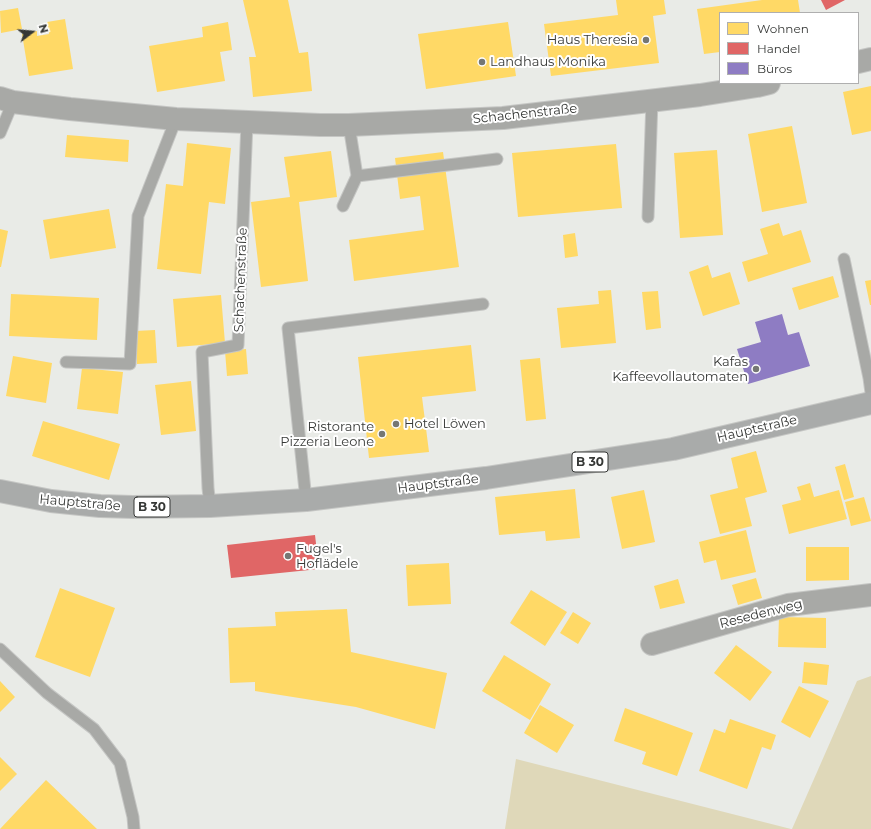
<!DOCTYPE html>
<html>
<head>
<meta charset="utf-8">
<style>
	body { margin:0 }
	#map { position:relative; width:871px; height:829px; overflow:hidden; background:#e9ebe7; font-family:Montserrat,sans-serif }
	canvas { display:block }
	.legend { position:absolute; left:719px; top:12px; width:140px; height:72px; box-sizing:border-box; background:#fff; border:1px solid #afafaf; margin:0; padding:5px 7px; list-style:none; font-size:12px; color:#363836 }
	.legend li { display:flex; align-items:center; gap:8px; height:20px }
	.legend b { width:20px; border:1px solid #afafaf }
	.north { position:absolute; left:12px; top:12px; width:40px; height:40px; -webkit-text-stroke:3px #fff; paint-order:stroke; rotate:74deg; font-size:11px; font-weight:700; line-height:16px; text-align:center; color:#363836 }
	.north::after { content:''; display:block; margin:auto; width:14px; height:18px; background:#363836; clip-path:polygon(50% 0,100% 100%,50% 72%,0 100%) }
</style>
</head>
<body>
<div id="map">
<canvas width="871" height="829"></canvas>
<ul class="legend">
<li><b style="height:11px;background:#ffd966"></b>Wohnen</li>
<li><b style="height:11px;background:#e06666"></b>Handel</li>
<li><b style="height:11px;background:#8e7cc3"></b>Büros</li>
</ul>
<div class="north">N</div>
</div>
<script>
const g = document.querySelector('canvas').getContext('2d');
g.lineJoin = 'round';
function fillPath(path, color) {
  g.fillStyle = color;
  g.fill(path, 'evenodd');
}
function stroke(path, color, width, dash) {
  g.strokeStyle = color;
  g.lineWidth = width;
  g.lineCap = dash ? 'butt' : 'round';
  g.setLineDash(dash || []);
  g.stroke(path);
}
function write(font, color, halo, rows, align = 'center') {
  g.font = font + ' Montserrat,sans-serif';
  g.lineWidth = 4;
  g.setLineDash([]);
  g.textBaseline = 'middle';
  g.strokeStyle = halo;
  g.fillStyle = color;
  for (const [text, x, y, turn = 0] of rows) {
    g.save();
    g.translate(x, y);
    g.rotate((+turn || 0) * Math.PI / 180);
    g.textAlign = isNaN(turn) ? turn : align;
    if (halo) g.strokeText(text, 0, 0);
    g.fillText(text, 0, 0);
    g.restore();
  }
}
fillPath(new Path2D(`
	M871,676V829H792L857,681Z
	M516,759L791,829H505Z`), '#dfd8b9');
fillPath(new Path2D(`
	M243,0H288L299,53L308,52L312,91L253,97L249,57H256Z
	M616,0H664L666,14L653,16L659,63L551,76L544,24L618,15Z
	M762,0H798L800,13H720V52L704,54L697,9Z
	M18,8L22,29L1,33L0,11Z
	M65,19L73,69L29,76L22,34L37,31V36L49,34L47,22Z
	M228,22L232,50L220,52L225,81L157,92L149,46L203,37L202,27Z
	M508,22L516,76L426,89L418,34Z
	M871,86V131L852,135L843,92Z
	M792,126L807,203L762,212L748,134Z
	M67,135L129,140L128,162L65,157Z
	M187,143L231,148L225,204L209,202L201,274L157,269L166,184L183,186Z
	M616,144L622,208L518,217L512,153Z
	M717,150L723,235L680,238L674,153Z
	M331,151L337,197L299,202L308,281L261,287L251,202L290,197L284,157Z
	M443,152L459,267L354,281L349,240L424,230L420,196L400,199L395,158Z
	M109,209L116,248L50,259L43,220Z
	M779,223L783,236L801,230L811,262L748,282L742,262L768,254L760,229Z
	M0,229L8,231L1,267H0Z
	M575,233L578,256L565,258L563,235Z
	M708,265L712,278L730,272L740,304L703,316L689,272Z
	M833,276L839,297L799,310L792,288Z
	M871,280V305H870L865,281Z
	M611,290L616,343L561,348L557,308L599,304L598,291Z
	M658,291L661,328L646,330L642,292Z
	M11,294L99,298L97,340L9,336Z
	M221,295L225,343L177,347L173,299Z
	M155,330L157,363L137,364L135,331Z
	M471,345L476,391L422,397L429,452L369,458L358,357Z
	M246,349L248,374L227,376L225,351Z
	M13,356L52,363L46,403L6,396Z
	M540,358L546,419L526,421L520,360Z
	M82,368L123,372L118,414L77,409Z
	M191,381L196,431L161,435L155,385Z
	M43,421L120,444L109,480L32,456Z
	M756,451L767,492L745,498L752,526L720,534L710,495L738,488L731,458Z
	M845,464L854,497L844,500L835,467Z
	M810,483L814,497L839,490L847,519L789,534L782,505L801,500L797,487Z
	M575,489L580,538L546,541L545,531L499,535L495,497Z
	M644,490L655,542L622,549L611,497Z
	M864,497L871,521L851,526L845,502Z
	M746,530L756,572L721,580L716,560L704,563L699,542Z
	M806,547H849V580L806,581Z
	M449,563L451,604L408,606L406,565Z
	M756,578L762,598L738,605L732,585Z
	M678,579L685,603L660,609L654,586Z
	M60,588L115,608L90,677L35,657Z
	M531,590L567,612L545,646L510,623Z
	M347,609L351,652L447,673L435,729L356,707L255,691V682L230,683L228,628L276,626L275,612Z
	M573,612L591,623L578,644L560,633Z
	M779,617L826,618V648L778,647Z
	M736,645L772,672L750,701L714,673Z
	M504,655L551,684L530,720L482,691Z
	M804,662L829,665L827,685L802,683Z
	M0,681L15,697L0,712Z
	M799,686L829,701L810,738L781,722Z
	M540,705L574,725L557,753L524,733Z
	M625,708L693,733L677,776L642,764L646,752L614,741Z
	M730,719L776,735L771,750L762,747L747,789L699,771L714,729L725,733Z
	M0,757L17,774L0,791Z
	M46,780L97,829H0Z`), '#ffd966');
fillPath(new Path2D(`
	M821,0H845L826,10Z
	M315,535L319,569L231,578L227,545Z`), '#e06666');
fillPath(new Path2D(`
	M782,314L788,335L799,332L810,366L748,384L737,349L761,342L755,322Z`), '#8e7cc3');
const service = new Path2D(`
	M349,125L357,176L497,159
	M0,133L13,102
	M343,206L357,176
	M648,217L652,100
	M844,259L869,378L871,393
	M66,362L130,364L138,216L176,119
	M306,500L288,328L483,304
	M210,506L208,488L202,352L238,345L247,122
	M0,649L47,693L94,729L120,763L133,817L134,829`);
const minor = new Path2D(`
	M858,62L871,59
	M0,98L13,102L70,109L176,119L320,125H349L503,118L700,95L757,86L769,83
	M652,644L788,605L871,595`);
const primary = new Path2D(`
	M0,491L51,501L100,506L133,507L210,506L306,500L486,478L673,449L871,403`);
stroke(service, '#c5c6c4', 13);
stroke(minor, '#c5c6c4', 24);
stroke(primary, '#c5c6c4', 24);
stroke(service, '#a8a9a6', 11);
stroke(minor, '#a8a9a6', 22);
stroke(primary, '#a9abaa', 22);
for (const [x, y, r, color] of [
	[646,40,4,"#757774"],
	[482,62,4,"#757774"],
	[756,369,4,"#757774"],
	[396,424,4,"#757774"],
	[382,434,4,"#757774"],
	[288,556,4,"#757774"]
]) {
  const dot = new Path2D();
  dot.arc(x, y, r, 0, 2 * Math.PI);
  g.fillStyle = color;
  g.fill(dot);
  stroke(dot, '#fff', 1.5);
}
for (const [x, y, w] of [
	[590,462,36],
	[152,507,36]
]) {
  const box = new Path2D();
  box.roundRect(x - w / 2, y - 10, w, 20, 3);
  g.fillStyle = '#fff';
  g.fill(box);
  stroke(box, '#363836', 1);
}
write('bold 12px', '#363836', null, [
	["B 30",590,462],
	["B 30",152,507]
]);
write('13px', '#363836', '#fff', [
	["Haus Theresia",638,40],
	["Landhaus Monika",490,62,"left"],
	["Kafas",748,362],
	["Kaffeevollautomaten",748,377],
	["Hotel Löwen",404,424,"left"],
	["Ristorante",374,427],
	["Pizzeria Leone",374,442],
	["Fugel's",296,549,"left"],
	["Hoflädele",296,564,"left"]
], 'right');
write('13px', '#363836', '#fff', [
	["Schachenstraße",525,114,-6],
	["Schachenstraße",241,280,-88],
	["Hauptstraße",757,429,-13],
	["Hauptstraße",438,484,-7],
	["Hauptstraße",80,503,5],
	["Resedenweg",761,614,-14]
]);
</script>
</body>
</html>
